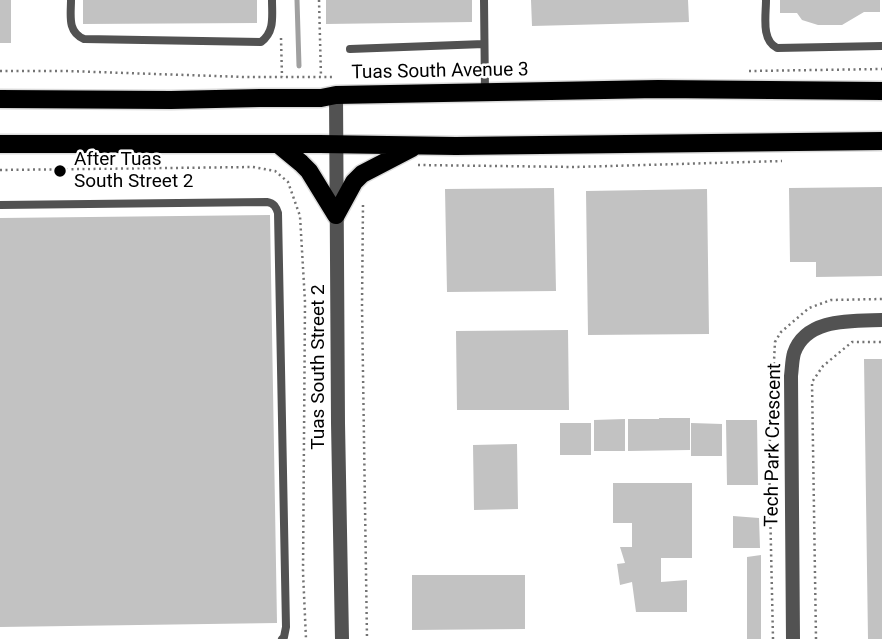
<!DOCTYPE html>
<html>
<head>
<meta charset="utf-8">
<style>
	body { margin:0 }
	canvas { display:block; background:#fff }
</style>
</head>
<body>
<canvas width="882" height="639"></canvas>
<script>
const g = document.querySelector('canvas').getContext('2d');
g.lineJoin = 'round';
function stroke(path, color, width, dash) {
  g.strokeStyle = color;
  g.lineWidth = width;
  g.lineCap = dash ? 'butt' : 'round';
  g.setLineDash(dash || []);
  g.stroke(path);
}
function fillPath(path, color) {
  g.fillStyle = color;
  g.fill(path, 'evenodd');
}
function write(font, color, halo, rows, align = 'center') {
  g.font = font + ' Roboto,sans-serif';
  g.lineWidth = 5;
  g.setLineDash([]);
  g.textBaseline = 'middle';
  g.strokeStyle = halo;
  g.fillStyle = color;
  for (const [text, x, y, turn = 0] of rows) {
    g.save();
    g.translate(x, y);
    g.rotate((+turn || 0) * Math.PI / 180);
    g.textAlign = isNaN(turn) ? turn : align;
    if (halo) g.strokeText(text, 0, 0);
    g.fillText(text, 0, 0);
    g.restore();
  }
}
stroke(new Path2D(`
	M297,0L299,66`), '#a0a0a0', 5);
fillPath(new Path2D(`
	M0,0H11V43H0Z
	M83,0H257V23L83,24Z
	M326,0H472V22L326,24Z
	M531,0H688L689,22L532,26Z
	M780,0H880V12H864L842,25H818L802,20L797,13H780Z
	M882,187V276L816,277V262H790L789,188Z
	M554,188L556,291L447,292L445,189Z
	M707,189L709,334L588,335L586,191Z
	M270,215L277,623L0,627V218Z
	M568,330L569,410H457L456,331Z
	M864,359H882V639H868Z
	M659,418H690V450L628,451V419H659Z
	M625,419V451H594V420Z
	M726,420H757L758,485H727Z
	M560,423H591V455H560Z
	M691,423L722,424V456H691Z
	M517,444L518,509L474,510L473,445Z
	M613,483H692V558H661V582L687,580V612H636L632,582L620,585L617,564L625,563L620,547H632V523H613Z
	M733,516L759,518L760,548H733Z
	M761,555V639H747V557Z
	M412,575H525V629L412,630Z`), '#c2c2c2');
const primary = new Path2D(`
	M0,99L171,100L260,98H321L336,95L658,89L882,91
	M0,144H320L456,146L882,141
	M278,144L301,163L309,171L336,215
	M336,215L354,182L362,174L412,148`);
stroke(primary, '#dbdbdb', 21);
stroke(new Path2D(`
	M319,0L321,77
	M281,38L282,77
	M0,71H66L245,77H333
	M749,71L882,69
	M418,165L575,167L782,161
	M0,170L253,167L275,171L288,182L300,216L305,302L303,572L306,639
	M363,205L362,306L367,639
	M773,639L769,458L775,342L781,332L809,308L831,300L882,299
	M816,639L812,382L823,366L852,342H882`), '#747474', 2.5, [2, 3.5]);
stroke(new Path2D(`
	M71,0C71,15 67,32 84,39L261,42C275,32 272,16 272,0
	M484,0L485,92
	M766,0C766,16 761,40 777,48L882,46
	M350,49L484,44
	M0,205L267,202C274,203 276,207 278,213L286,627L284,637L282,639`), '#525252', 8);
stroke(new Path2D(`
	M336,95L338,423L342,639
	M793,639L791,376C792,368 792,360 794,353C806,318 851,321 882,320`), '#525252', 14);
stroke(primary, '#000', 18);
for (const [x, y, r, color] of [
	[60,171,7,"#000"]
]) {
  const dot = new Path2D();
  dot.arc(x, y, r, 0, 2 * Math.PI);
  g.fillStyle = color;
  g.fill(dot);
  stroke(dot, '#fff', 2.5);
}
write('19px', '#000', '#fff', [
	["Tuas South Avenue 3",440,72,-1],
	["Tuas South Street 2",319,367,-90],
	["Tech Park Crescent",774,445,-89]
]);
write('19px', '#000', '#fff', [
	["After Tuas",74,160],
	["South Street 2",74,182]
], 'left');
</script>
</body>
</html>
